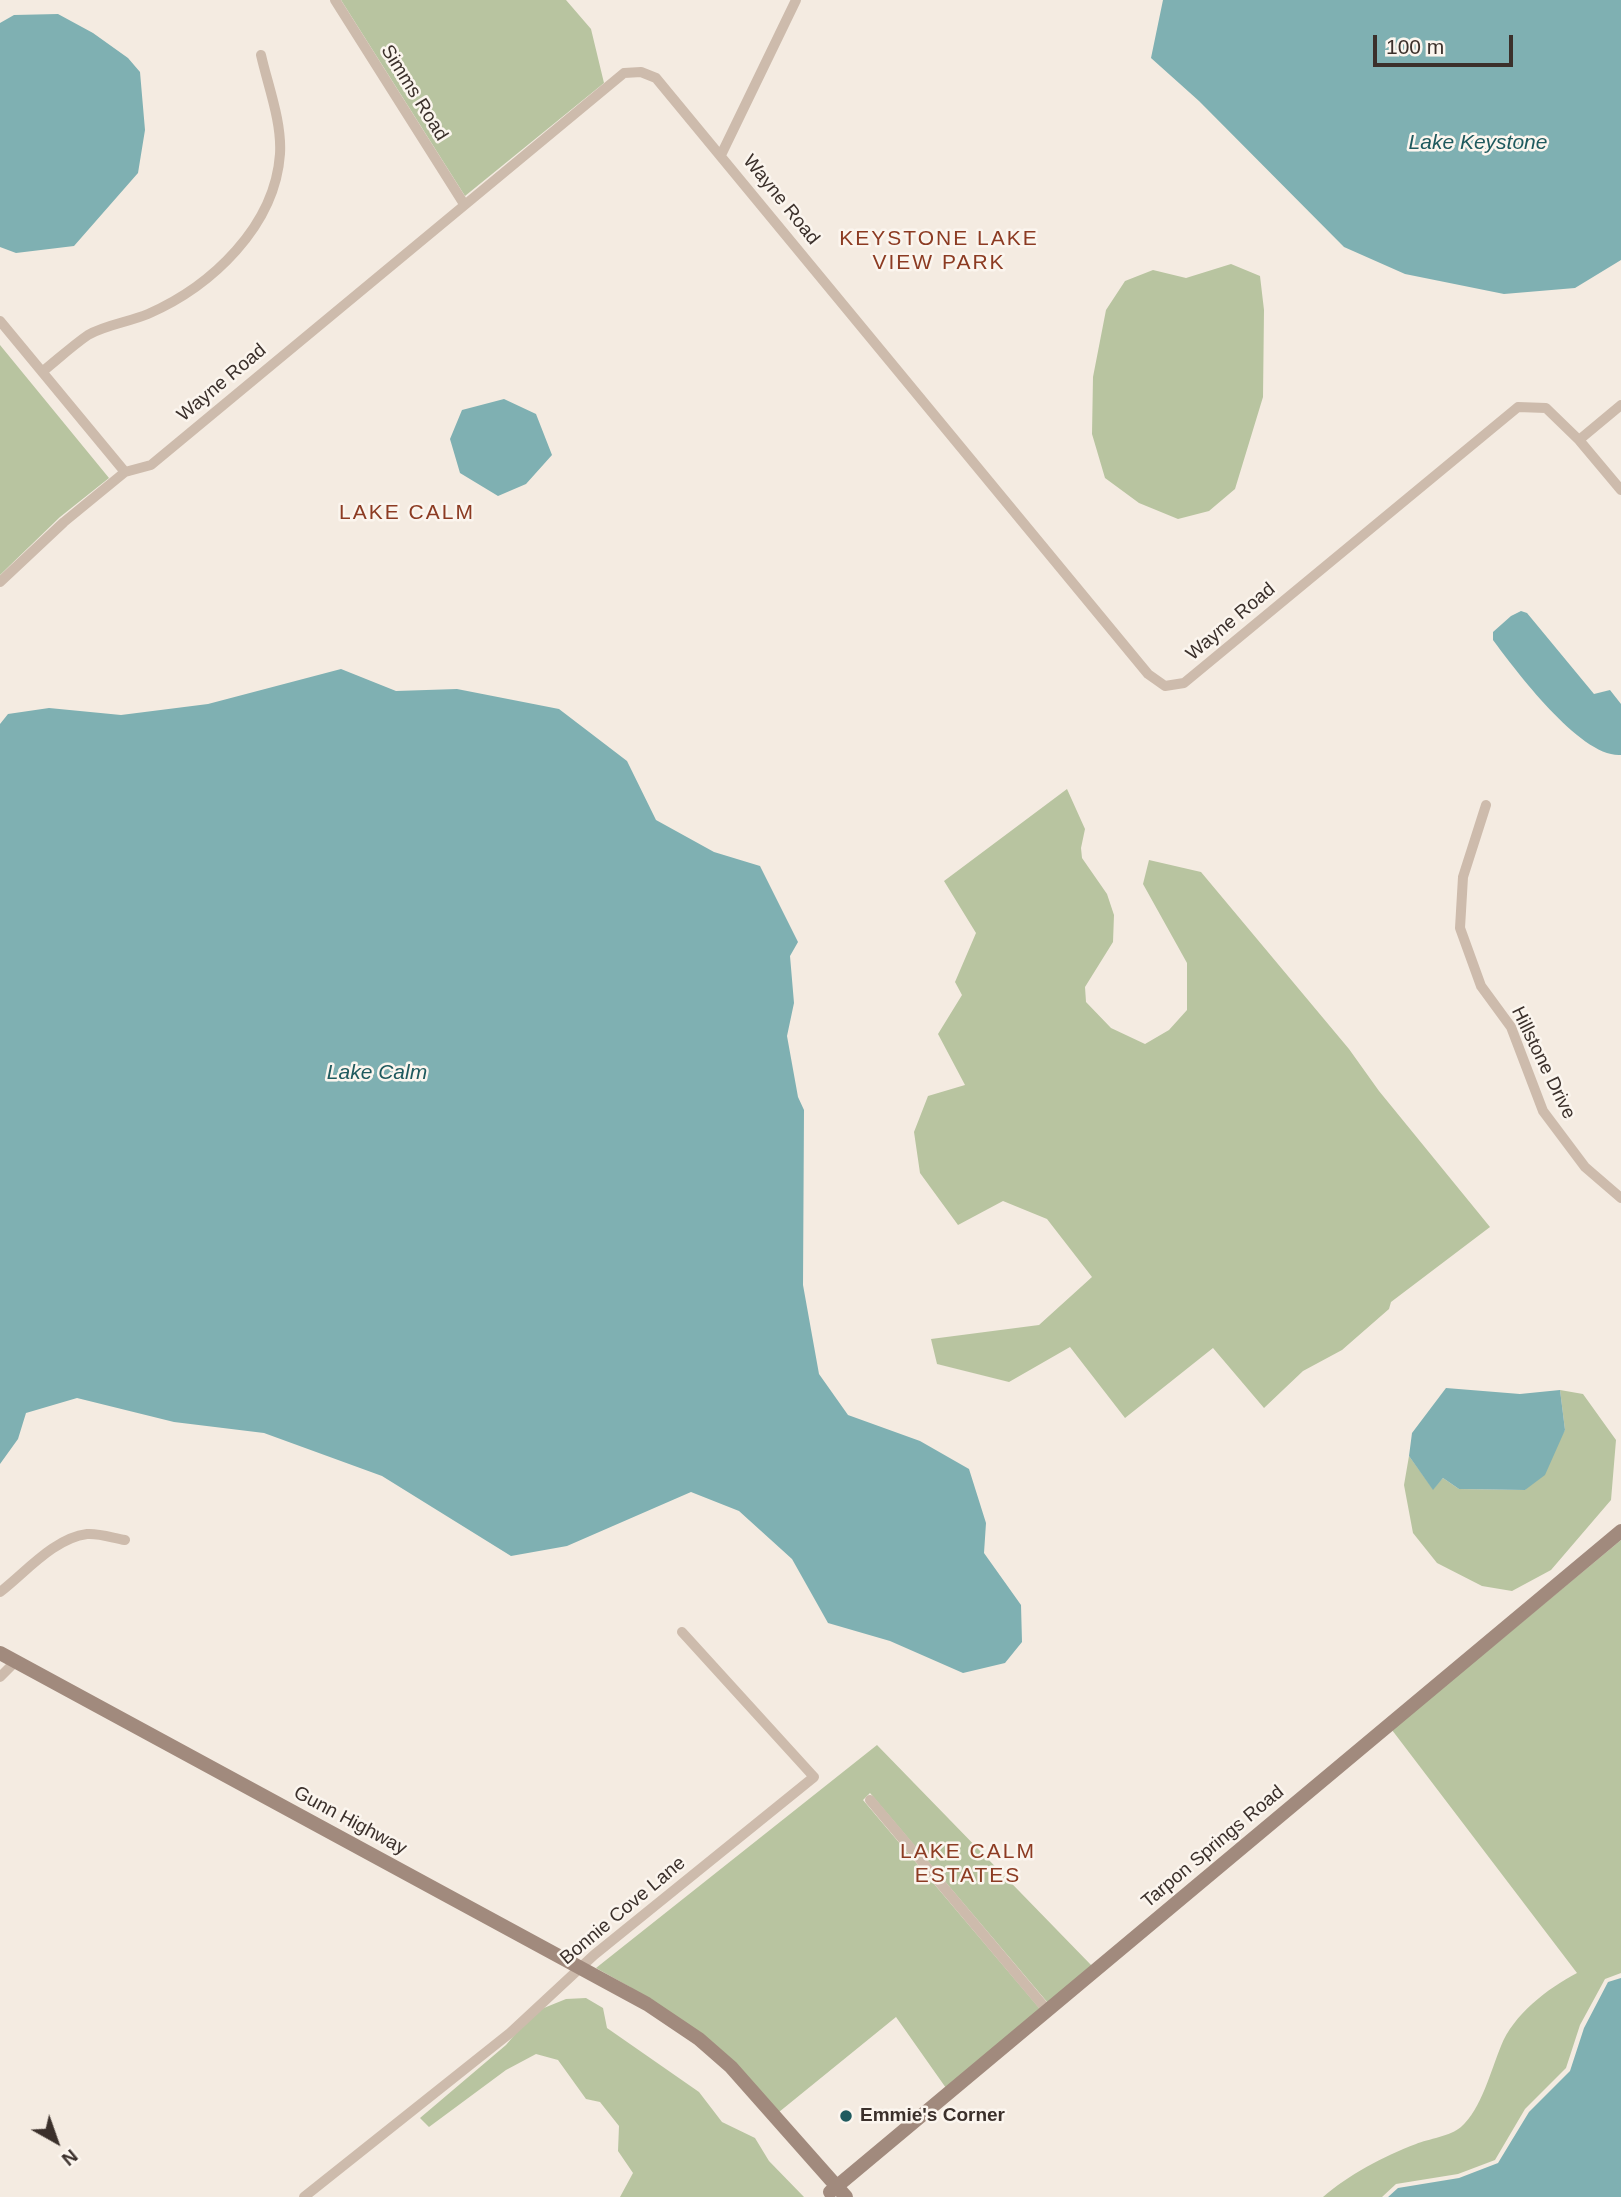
<!DOCTYPE html>
<html>
<head>
<meta charset="utf-8">
<style>
	body { margin:0 }
	#map { position:relative; width:1621px; height:2197px; overflow:hidden; background:#f4ebe1; font-family:Arial,sans-serif }
	canvas { display:block }
	.north { position:absolute; left:21px; top:2106px; width:70px; height:70px; -webkit-text-stroke:5px #fbf5ee; paint-order:stroke; rotate:140deg; font-size:19px; font-weight:700; line-height:28px; text-align:center; color:#3b302b }
	.north::after { content:''; display:block; margin:auto; width:24px; height:32px; background:#3b302b; clip-path:polygon(50% 0,100% 100%,50% 72%,0 100%) }
	.scale { position:absolute; left:1373px; top:35px; width:140px; height:32px; box-sizing:border-box; border:4px solid #3b302b; border-top:0; padding-left:9px; font-size:21px; line-height:24px; white-space:nowrap; color:#3b302b; -webkit-text-stroke:5px #fbf5ee; paint-order:stroke }
</style>
</head>
<body>
<div id="map">
<canvas width="1621" height="2197"></canvas>
<div class="north">N</div>
<div class="scale">100 m</div>
</div>
<script>
const g = document.querySelector('canvas').getContext('2d');
g.lineJoin = 'round';
function fillPath(path, color) {
  g.fillStyle = color;
  g.fill(path, 'evenodd');
}
function stroke(path, color, width, dash) {
  g.strokeStyle = color;
  g.lineWidth = width;
  g.lineCap = dash ? 'butt' : 'round';
  g.setLineDash(dash || []);
  g.stroke(path);
}
function write(font, color, halo, rows, align = 'center') {
  g.font = font + ' Arial,sans-serif';
  g.lineWidth = 5;
  g.setLineDash([]);
  g.textBaseline = 'middle';
  g.strokeStyle = halo;
  g.fillStyle = color;
  for (const [text, x, y, turn = 0] of rows) {
    g.save();
    g.translate(x, y);
    g.rotate((+turn || 0) * Math.PI / 180);
    g.textAlign = isNaN(turn) ? turn : align;
    if (halo) g.strokeText(text, 0, 0);
    g.fillText(text, 0, 0);
    g.restore();
  }
}
fillPath(new Path2D(`
	M341,0H566L591,29L604,83L465,196Z
	M1231,264L1260,276L1264,310L1263,397L1235,489L1209,511L1178,519L1139,503L1105,478L1092,434L1093,377L1106,310L1125,281L1153,270L1186,278Z
	M0,345L109,478L60,517L0,575Z
	M1067,789L1085,829L1081,848L1082,858L1107,894L1114,915L1113,942L1085,987L1086,1002L1111,1028L1145,1044L1169,1030L1187,1010V963L1143,884L1149,860L1201,872L1349,1049L1379,1091L1490,1227L1391,1302L1389,1309L1342,1350L1303,1371L1264,1408L1213,1348L1125,1418L1070,1347L1009,1382L937,1364L931,1339L1039,1325L1092,1277L1047,1219L1003,1201L958,1225L920,1173L914,1132L928,1096L965,1085L938,1034L962,995L955,982L976,933L944,881Z
	M1560,1390L1583,1394L1616,1440L1611,1500L1551,1570L1512,1591L1482,1586L1437,1563L1413,1533L1404,1485L1409,1456L1433,1489L1443,1478L1459,1489L1525,1490L1565,1430Z
	M1621,1540V1973L1605,1979L1580,2025L1566,2068L1525,2109L1495,2160L1458,2174L1396,2184L1382,2197H1323C1348,2175 1384,2156 1416,2144C1428,2139 1451,2136 1461,2127C1481,2110 1491,2070 1501,2046C1513,2015 1548,1988 1577,1973L1392,1730Z
	M877,1745L1092,1966L1048,2003L870,1793L863,1800L1040,2009L946,2088L896,2017L779,2112L630,1987L596,1968Z
	M586,1998L603,2008L607,2028L699,2092L722,2122L755,2138L769,2161L804,2197H620L633,2173L618,2151L619,2126L600,2102L586,2099L558,2060L536,2054L506,2070L429,2127L420,2118L506,2045L534,2012L566,1999Z`), '#b8c4a0');
fillPath(new Path2D(`
	M1163,0H1621V260L1575,288L1504,294L1405,274L1344,247L1199,101L1151,58Z
	M58,14L93,33L128,58L140,72L145,130L138,173L74,246L16,253L0,247V23L14,15Z
	M504,399L536,414L552,455L526,484L498,496L460,473L450,439L462,410Z
	M1521,611L1527,613L1594,694L1610,690L1621,704V755C1581,758 1516,671 1493,640V632L1511,616Z
	M341,669L396,691L457,689L559,709L627,761L656,820L714,852L760,866L798,942L790,956L794,1003L787,1036L798,1097L804,1110L803,1285L819,1374L848,1415L920,1441L969,1469L986,1523L984,1553L1021,1605L1022,1642L1005,1663L963,1673L890,1641L828,1623L792,1559L739,1511L691,1492L567,1546L511,1556L382,1476L264,1433L174,1422L77,1398L26,1413L18,1439L0,1464V724L8,714L49,708L121,715L208,704Z
	M1446,1388L1520,1394L1560,1390L1565,1430L1545,1475L1525,1490L1459,1489L1443,1478L1433,1490L1409,1456L1412,1433Z
	M1621,1978V2197H1388L1398,2188L1459,2178L1498,2163L1529,2112L1570,2071L1584,2028L1608,1982Z`), '#7fb0b2');
stroke(new Path2D(`
	M335,0L464,204
	M721,155L796,0
	M0,321L125,472L151,465L624,73L641,72L656,78L1148,674L1165,686L1184,683L1518,407L1546,408L1579,440L1621,490
	M42,372C57,360 72,346 88,335C105,325 129,322 148,314C212,286 275,226 280,154C282,122 268,86 261,55
	M1579,440L1621,405
	M0,582L64,522L125,472
	M1486,805L1463,877L1460,928L1481,986L1511,1027L1543,1111L1585,1167L1621,1198
	M0,1592C25,1573 54,1538 87,1534C99,1533 113,1538 125,1540
	M0,1677L16,1661
	M870,1800L1047,2010
	M304,2197L510,2033L594,1955L814,1777L682,1632`), '#cdbbac', 10);
stroke(new Path2D(`
	M0,1653L647,2004L699,2039L731,2067L846,2197
	M830,2192L1621,1531`), '#a18a7d', 14);
for (const [x, y, r, color] of [
	[846,2116,7,"#1f5a5e"]
]) {
  const dot = new Path2D();
  dot.arc(x, y, r, 0, 2 * Math.PI);
  g.fillStyle = color;
  g.fill(dot);
  stroke(dot, '#fbf5ee', 2.5);
}
write('19px', '#3b302b', '#fbf5ee', [
	["Simms Road",414,93,58],
	["Wayne Road",781,200,51],
	["Wayne Road",222,383,-40],
	["Wayne Road",1231,622,-40],
	["Hillstone Drive",1543,1063,64],
	["Gunn Highway",350,1821,28],
	["Tarpon Springs Road",1213,1847,-40],
	["Bonnie Cove Lane",623,1911,-40]
]);
write('bold 19px', '#3b302b', '#fbf5ee', [
	["Emmie's Corner",860,2116]
], 'left');
write('italic 21px', '#1f5a5e', '#fbf5ee', [
	["Lake Keystone",1478,143],
	["Lake Calm",377,1073]
]);
g.letterSpacing = '2px';
write('21px', '#8c3b22', '#fbf5ee', [
	["KEYSTONE LAKE",939,239],
	["VIEW PARK",939,263],
	["LAKE CALM",407,513],
	["LAKE CALM",968,1852],
	["ESTATES",968,1876]
]);
g.letterSpacing = '0px';
</script>
</body>
</html>
